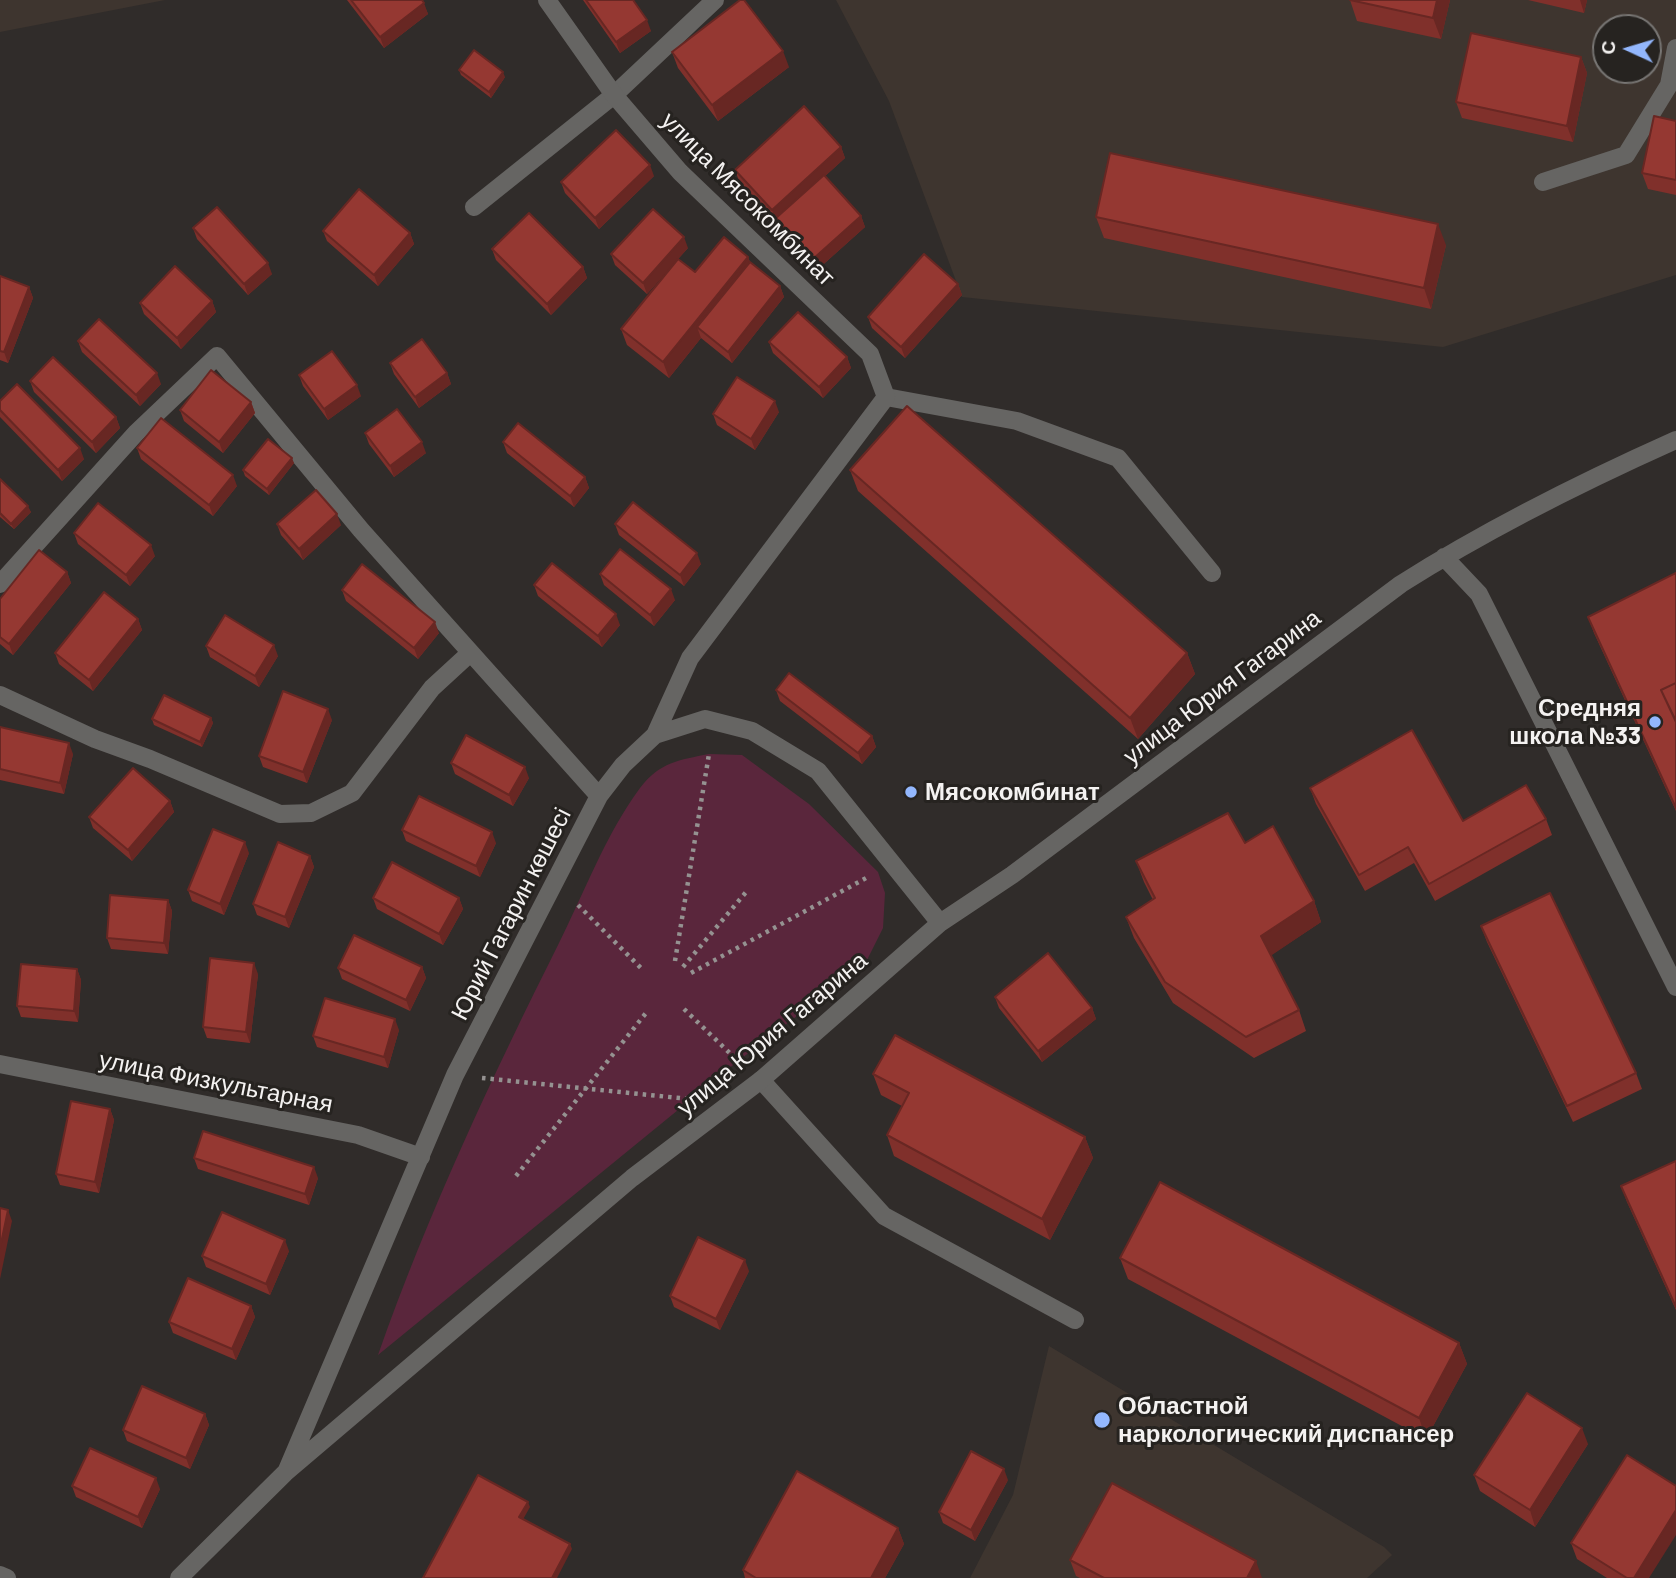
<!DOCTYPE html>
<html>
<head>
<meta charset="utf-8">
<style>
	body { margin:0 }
	#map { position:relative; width:1676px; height:1578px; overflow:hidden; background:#302c2a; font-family:Barlow,sans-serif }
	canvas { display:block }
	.north { position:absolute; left:1592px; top:14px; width:70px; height:70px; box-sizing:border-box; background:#262320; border:2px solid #787674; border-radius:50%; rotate:274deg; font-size:19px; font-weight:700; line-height:28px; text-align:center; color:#f4f2f1 }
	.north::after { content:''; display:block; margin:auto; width:24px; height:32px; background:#93b7fd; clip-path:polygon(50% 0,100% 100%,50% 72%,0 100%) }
</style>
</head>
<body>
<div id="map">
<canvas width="1676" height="1578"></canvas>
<div class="north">С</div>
</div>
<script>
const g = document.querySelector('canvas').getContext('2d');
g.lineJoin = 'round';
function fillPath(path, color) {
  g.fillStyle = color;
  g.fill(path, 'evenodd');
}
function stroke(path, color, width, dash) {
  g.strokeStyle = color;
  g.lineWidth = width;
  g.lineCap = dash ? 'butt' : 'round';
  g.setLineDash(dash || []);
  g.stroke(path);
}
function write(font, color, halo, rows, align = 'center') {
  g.font = font + ' Barlow,sans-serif';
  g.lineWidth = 6;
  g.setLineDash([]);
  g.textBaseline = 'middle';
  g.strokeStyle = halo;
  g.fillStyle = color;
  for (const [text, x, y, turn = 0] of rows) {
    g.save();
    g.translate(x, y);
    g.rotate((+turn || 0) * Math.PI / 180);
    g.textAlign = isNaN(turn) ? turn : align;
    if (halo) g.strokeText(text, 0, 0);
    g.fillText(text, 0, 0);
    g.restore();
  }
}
fillPath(new Path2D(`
	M0,0H165L0,32Z
	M836,0H1676V275L1443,347L962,297L889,101ZM1606,28H1648V70H1606Z
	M1049,1346L1384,1547L1392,1555L1367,1578H970L1013,1495Z`), '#3e352f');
fillPath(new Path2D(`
	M709,754L742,755L809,804L878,872L885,893L883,928L865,964L738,1061L378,1355C428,1213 492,1077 559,943C585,891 606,834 640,788C660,762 679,760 709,754Z`), '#5a263c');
stroke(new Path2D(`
	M578,905L642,969
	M675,961L709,754
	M683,967L747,891
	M691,973L868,877
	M684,1009L738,1061
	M482,1078L689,1099
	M516,1176L646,1013`), '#959291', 4.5, [3.5, 5]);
stroke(new Path2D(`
	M1543,182L1626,155L1669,85L1676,48
	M474,207L614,95L715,0
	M886,397L1017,421L1118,458L1212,573
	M761,1080L884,1216L1075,1320
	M0,1575L7,1578`), '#666563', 18);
stroke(new Path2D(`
	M547,0L614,95L680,172L870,354L886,397L690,658L655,735
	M1444,557L1479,594L1676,987
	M0,584L136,433L217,356L361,530L599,796
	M0,695L95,739L150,759L280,814L311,813L352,793L432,688L469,654
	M0,1064L358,1135L421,1157
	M287,1470L455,1075L599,796L623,765L655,735L705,719L752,731L818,771L940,923
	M179,1578L285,1473L632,1178L761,1080L940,923L1012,875L1401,584C1488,529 1582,482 1676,440`), '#666563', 18);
fillPath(new Path2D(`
	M347,0H422L428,14L384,48Z
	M583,0H633L651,31L620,53Z
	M1350,0H1450L1441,39L1357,21Z
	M1528,0H1587L1584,13Z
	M672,52L789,67L718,121L678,68Z
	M1581,57L1587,73L1573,142L1462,118L1456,102Z
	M459,70L505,77L491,98L461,75Z
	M1676,121V195L1648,189L1642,173Z
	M841,147L845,158L825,176L861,216L865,227L817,270L780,229L777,220L776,221L739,181L735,170Z
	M654,176L599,229L565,193L561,182Z
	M1096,217L1446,245L1431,309L1104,238Z
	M193,228L272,274L248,295L197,239Z
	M323,231L410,233L414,244L378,286L327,241Z
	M688,248L678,259L695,272L748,257L750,262L780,286L784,297L732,363L701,338L669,378L627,345L621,329L672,266L647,294L615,265L611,254Z
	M492,249L583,267L587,278L551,315L496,260Z
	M0,276L29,287L33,298L8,363L0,360Z
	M958,284L962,295L905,358L872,328L868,317Z
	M212,301L216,312L181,349L144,314L140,303Z
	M78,341L161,384L140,406L82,352Z
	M769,342L847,357L851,368L823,398L773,353Z
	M390,363L447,373L451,384L419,408L394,374Z
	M299,375L361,396L328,420L303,386Z
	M30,381L116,417L120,428L96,453L34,392Z
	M0,401L84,459L62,481L0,417Z
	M251,402L255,413L223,453L184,421L180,410Z
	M779,412L755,450L717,425L713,414Z
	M365,433L426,453L394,477L369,444Z
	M503,442L585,477L589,488L574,507L507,453Z
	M137,448L237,486L213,516L141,459Z
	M294,463L269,495L245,476L243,470Z
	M850,470L1187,653L1195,674L1138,739L858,491Z
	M0,479L31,512L14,529L0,517Z
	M277,524L341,525L303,560L281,535Z
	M615,524L701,564L684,586L619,535Z
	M74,533L155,556L130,586L78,544Z
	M67,572L71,583L13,655L0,644V599Z
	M1676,573V811L1594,633L1588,617Z
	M600,574L675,600L654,626L604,585Z
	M534,585L620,625L602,647L538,596Z
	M342,590L439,633L418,659L346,601Z
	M138,619L142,630L93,691L59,664L55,653Z
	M206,646L278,656L259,687L210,657Z
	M776,690L872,736L876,747L862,764L780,701Z
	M211,718L213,723L202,747L154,725L152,719Z
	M332,720L307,783L263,767L259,756Z
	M0,727L73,754L64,794L0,780Z
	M451,763L529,778L513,806L455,774Z
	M1310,788L1463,821L1546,819L1552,835L1435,901L1414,863L1365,891L1316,804Z
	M170,801L174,812L132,861L93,828L89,817Z
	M402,830L496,843L480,877L406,841Z
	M1245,843L1314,901L1321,922L1271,955L1299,1010L1306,1031L1254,1058L1173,1003L1134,938L1126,917L1153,900L1144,882L1136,861Z
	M249,853L224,915L192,901L188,890Z
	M310,856L314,867L289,928L257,915L253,904Z
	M373,898H459L463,909L443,945L377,909Z
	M168,900L172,911L168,954L111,949L107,938Z
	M1481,926L1636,1073L1642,1089L1573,1122L1487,942Z
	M422,967L426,978L410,1011L342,979L338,968Z
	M77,969L81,980L78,1022L21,1017L17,1006Z
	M258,974L250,1043L207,1038L203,1027Z
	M995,997L1092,1008L1096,1019L1042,1062L999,1008Z
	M399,1030L388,1068L317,1047L313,1036Z
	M873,1074L1085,1137L1093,1158L1050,1240L894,1156L887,1135L902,1106L881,1095Z
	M110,1109L114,1120L99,1193L60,1185L56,1174Z
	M194,1158L318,1178L309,1205L198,1169Z
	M1676,1161V1310L1627,1202L1621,1186Z
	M289,1251L270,1295L206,1267L202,1256Z
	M1120,1258L1459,1343L1467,1364L1426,1439L1128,1279Z
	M749,1271L720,1330L674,1307L670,1296Z
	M251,1306L255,1317L236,1360L173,1333L169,1322Z
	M205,1414L209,1425L190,1469L127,1441L123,1430Z
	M1588,1444L1535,1527L1480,1491L1474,1475Z
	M1008,1480L975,1541L943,1523L939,1512Z
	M72,1486L160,1489L142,1528L76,1497Z
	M898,1528L904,1544L885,1578H745L743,1570Z
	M1571,1543L1649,1578H1607L1577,1559Z
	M1070,1560L1262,1577L1080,1578L1076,1576Z`), '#80302b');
fillPath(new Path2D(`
	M1437,0H1450L1441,39L1433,18Z
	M1580,0H1587L1584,13Z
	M424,3L428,14L384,48L380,37Z
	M647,20L651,31L620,53L616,42Z
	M783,51L789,67L718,121L712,105Z
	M1581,57L1587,73L1573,142L1567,126Z
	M503,72L505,77L491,98L489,92Z
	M841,147L845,158L776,221L772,210Z
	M650,165L654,176L599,229L595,218Z
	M861,216L865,227L817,270L813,259Z
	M1438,224L1446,245L1431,309L1424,288Z
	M410,233L414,244L378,286L374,275Z
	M684,237L688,248L647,294L643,283Z
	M748,257L754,273L697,327L701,338L669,378L663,362Z
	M268,263L272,274L248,295L244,284Z
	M583,267L587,278L551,315L547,304Z
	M958,284L962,295L905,358L901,347Z
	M780,286L784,297L732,363L728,352Z
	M29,287L33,298L8,363L4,352Z
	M212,301L216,312L181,349L177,338Z
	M847,357L851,368L823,398L819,387Z
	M157,373L161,384L140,406L136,395Z
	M447,373L451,384L419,408L415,397Z
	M357,385L361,396L328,420L324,409Z
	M775,401L779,412L755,450L751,439Z
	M251,402L255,413L223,453L219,442Z
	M116,417L120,428L96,453L92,442Z
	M422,442L426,453L394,477L390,466Z
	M80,448L84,459L62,481L58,470Z
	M292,458L294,463L269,495L267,489Z
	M233,475L237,486L213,516L209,505Z
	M585,477L589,488L574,507L570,496Z
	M28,506L31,512L14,529L11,524Z
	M337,514L341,525L303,560L299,549Z
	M151,545L155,556L130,586L126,575Z
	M697,553L701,564L684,586L680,575Z
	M67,572L71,583L13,655L9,644Z
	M671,589L675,600L654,626L650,615Z
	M616,614L620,625L602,647L598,636Z
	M138,619L142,630L93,691L89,680Z
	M435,622L439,633L418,659L414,648Z
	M274,645L278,656L259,687L255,676Z
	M1187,653L1195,674L1138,739L1130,718Z
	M328,709L332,720L307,783L303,772Z
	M211,718L213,723L202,747L200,742Z
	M872,736L876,747L862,764L858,753Z
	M69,743L73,754L64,794L60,783Z
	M525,767L529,778L513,806L509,795Z
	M170,801L174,812L132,861L128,850Z
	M492,832L496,843L480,877L476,866Z
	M245,842L249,853L224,915L220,904Z
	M310,856L314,867L289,928L285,917Z
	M459,898L463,909L443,945L439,934Z
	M168,900L172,911L168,954L164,943Z
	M1314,901L1321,922L1269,957L1261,936Z
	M254,963L258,974L250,1043L246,1032Z
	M422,967L426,978L410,1011L406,1000Z
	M77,969L81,980L78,1022L74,1011Z
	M1092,1008L1096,1019L1042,1062L1038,1051Z
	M395,1019L399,1030L388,1068L384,1057Z
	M110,1109L114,1120L99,1193L95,1182Z
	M1085,1137L1093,1158L1050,1240L1042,1219Z
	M314,1167L318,1178L309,1205L305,1194Z
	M8,1210L12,1221L0,1279V1248Z
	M285,1240L289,1251L270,1295L266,1284Z
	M745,1260L749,1271L720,1330L716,1319Z
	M251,1306L255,1317L236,1360L232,1349Z
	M1459,1343L1467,1364L1426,1439L1419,1418Z
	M205,1414L209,1425L190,1469L186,1458Z
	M1582,1428L1588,1444L1535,1527L1530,1510Z
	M1004,1469L1008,1480L975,1541L971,1530Z
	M156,1478L160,1489L142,1528L138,1517Z
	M528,1502L530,1507L521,1523L519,1517Z
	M1676,1510V1535L1649,1578H1634Z
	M898,1528L904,1544L885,1578H871Z
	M570,1544L572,1549L557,1578H552Z
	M1256,1561L1262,1578H1247Z`), '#682723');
const building = new Path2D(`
	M351,0H422L424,3L380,37Z
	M586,0H633L647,20L616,42Z
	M740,0H744L783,51L712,105L672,52Z
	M1350,0H1437L1433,18Z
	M1471,33L1581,57L1567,126L1456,102Z
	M474,50L503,72L489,92L459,70Z
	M804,106L841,147L772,210L735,170Z
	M1654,116L1676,121V180L1642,173Z
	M616,130L650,165L595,218L561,182Z
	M1110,153L1438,224L1424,288L1096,217Z
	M824,175L861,216L813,259L776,218Z
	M359,189L410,233L374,275L323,231Z
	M217,207L268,263L244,284L193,228Z
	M653,209L684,237L643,283L611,254Z
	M529,213L583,267L547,304L492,249Z
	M724,237L748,257L663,362L621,329L678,259L695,272Z
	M924,254L958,284L901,347L868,317Z
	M750,262L780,286L728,352L697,327Z
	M175,266L212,301L177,338L140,303Z
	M0,276L29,287L4,352L0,351Z
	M798,312L847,357L819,387L769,342Z
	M99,319L157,373L136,395L78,341Z
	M422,339L447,373L415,397L390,363Z
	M332,351L357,385L324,409L299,375Z
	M53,357L116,417L92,442L30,381Z
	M211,370L251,402L219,442L180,410Z
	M737,377L775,401L751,439L713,414Z
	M17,384L80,448L58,470L0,410V401Z
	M907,406L1187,653L1130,718L850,470Z
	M397,409L422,442L390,466L365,433Z
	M161,418L233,475L209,505L137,448Z
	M518,423L585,477L570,496L503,442Z
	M268,439L292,458L267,489L243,470Z
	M0,479L28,506L11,524L0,513Z
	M316,490L337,514L299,549L277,524Z
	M633,502L697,553L680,575L615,524Z
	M98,503L151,545L126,575L74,533Z
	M620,549L671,589L650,615L600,574Z
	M39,550L67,572L9,644L0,637V599Z
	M552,563L616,614L598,636L534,585Z
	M362,564L435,622L414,648L342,590Z
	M1676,573V683L1661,690L1676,722V808L1588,617Z
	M104,592L138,619L89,680L55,653Z
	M225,615L274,645L255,676L206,646Z
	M789,673L872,736L858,753L776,690Z
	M1676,683V721L1661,690Z
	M283,691L328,709L303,772L259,756Z
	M164,695L211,718L200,742L152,719Z
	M0,727L69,743L60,783L0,769Z
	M1412,730L1463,821L1526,785L1546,819L1429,884L1408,847L1359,875L1310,788Z
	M466,735L525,767L509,795L451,763Z
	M133,768L170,801L128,850L89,817Z
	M419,796L492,832L476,866L402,830Z
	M1228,813L1245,843L1273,826L1314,901L1261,936L1299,1010L1246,1037L1165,982L1126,917L1155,898L1136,861Z
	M213,829L245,842L220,904L188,890Z
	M278,842L310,856L285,917L253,904Z
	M392,862L459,898L439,934L373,898Z
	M1550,893L1636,1073L1567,1106L1481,926Z
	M110,895L168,900L164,943L107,938Z
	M354,935L422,967L406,1000L338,968Z
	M1048,953L1092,1008L1038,1051L995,997Z
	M210,958L254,963L246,1032L203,1027Z
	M21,964L77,969L74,1011L17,1006Z
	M325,998L395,1019L384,1057L313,1036Z
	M895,1035L1085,1137L1042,1219L887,1135L909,1093L873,1074Z
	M71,1101L110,1109L95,1182L56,1174Z
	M203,1131L314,1167L305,1194L194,1158Z
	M1676,1161V1307L1621,1186Z
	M1160,1182L1459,1343L1419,1418L1120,1258Z
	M0,1208L8,1210L0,1248Z
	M222,1212L285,1240L266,1284L202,1256Z
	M698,1237L745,1260L716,1319L670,1296Z
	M188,1278L251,1306L232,1349L169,1322Z
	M142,1386L205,1414L186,1458L123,1430Z
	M1527,1393L1582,1428L1530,1510L1474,1475Z
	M90,1448L156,1478L138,1517L72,1486Z
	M971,1451L1004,1469L971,1530L939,1512Z
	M1627,1455L1676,1486V1510L1634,1578H1627L1571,1543Z
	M797,1471L898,1528L871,1578H756L743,1570Z
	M478,1475L528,1502L519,1517L570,1544L552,1578H423Z
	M1112,1483L1256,1561L1247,1578H1104L1070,1560Z`);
fillPath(building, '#953832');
stroke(building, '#682723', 2);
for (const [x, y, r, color] of [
	[1655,722,7,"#93b7fd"],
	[911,792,7,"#93b7fd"],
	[1102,1420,9,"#93b7fd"]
]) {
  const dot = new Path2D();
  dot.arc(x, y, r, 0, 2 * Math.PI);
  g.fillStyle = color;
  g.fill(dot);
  stroke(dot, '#262320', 2.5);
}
write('24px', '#f4f2f1', '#262320', [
	["улица Мясокомбинат",748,199,45],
	["улица Юрия Гагарина",1222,687,-37],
	["Юрий Гагарин көшесі",511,914,-63],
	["улица Юрия Гагарина",772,1034,-40],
	["улица Физкультарная",216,1082,11]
]);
write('bold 24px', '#f4f2f1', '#262320', [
	["Средняя",1641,708,"right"],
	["школа №33",1641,736,"right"],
	["Мясокомбинат",925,792],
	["Областной",1118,1406],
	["наркологический диспансер",1118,1434]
], 'left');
</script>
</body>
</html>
